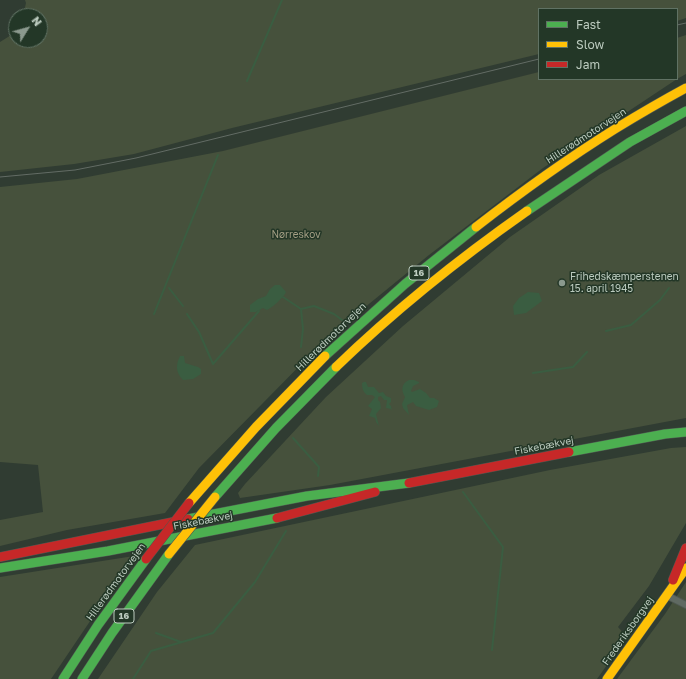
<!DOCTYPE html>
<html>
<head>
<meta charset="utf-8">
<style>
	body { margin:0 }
	#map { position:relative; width:686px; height:679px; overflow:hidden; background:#303c32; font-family:"Golos Text",sans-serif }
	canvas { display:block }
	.legend { position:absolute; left:538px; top:8px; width:140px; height:72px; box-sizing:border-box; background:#233727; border:1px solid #607264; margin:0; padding:5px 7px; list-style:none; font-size:12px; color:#bccbbf }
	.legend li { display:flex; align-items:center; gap:8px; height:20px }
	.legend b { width:20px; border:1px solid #607264 }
	.north { position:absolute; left:8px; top:8px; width:40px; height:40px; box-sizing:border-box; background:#233727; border:1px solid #607264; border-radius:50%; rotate:53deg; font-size:11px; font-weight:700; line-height:16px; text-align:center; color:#bccbbf }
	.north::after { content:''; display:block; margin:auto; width:14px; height:18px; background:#8b998e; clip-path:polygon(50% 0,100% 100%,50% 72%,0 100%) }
</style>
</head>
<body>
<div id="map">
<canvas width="686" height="679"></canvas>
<ul class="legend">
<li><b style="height:5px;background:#4caf50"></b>Fast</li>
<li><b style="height:5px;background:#ffc107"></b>Slow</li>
<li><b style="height:5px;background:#c62828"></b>Jam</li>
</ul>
<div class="north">N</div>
</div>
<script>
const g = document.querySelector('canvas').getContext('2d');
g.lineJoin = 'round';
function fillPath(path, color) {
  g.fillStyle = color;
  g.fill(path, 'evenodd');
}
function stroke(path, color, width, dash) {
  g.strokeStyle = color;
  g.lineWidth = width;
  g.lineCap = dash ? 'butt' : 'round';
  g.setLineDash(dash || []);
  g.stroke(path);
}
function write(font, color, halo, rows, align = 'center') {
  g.font = font + ' "Golos Text",sans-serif';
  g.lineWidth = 3;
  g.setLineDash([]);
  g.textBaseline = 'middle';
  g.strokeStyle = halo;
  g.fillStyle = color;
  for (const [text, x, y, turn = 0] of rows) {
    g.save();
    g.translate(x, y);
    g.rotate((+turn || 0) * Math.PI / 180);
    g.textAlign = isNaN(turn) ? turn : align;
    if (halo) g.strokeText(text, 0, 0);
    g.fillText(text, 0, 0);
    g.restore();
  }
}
fillPath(new Path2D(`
	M25,0H686V18L677,21V9H539V54L232,128L134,154L74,164L0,172V42L16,32V40H40V16H23L26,3Z
	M686,35V74L677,79V38Z
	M539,72V79H677L543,168L429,255L326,339L199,468L165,513L67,530L0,546V520L43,512L38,465L0,462V187L77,179L223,151Z
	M686,126V418L330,485L240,498L238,493L245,484L326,397L403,326L510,237L599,175Z
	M686,447V523L649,586L618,627L627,637L597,679H98L157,592L195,545L550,470L671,448Z
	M134,556L51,679H0V577Z
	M686,582V679H617L665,614Z`), '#46513c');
fillPath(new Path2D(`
	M275,285H280L286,292C284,297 272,308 267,310L263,308L256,312H250V305L258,299L266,296L270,289Z
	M528,292L539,293L542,301L526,313L514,315L513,306L519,298Z
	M180,356H184L185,363L198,367L201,369V374L193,379L183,380C175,372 176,364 180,356Z
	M409,380H414L419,382V383L413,386L411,391L412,392L420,389L426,393L430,398H434L439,401L437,407L429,410L416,406L413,402L407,405L409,415L403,408L402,404L405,397C401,390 401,384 409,380Z
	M364,382H366L368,387H374L379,393L383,392L386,396L391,398V402L389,404L391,406L392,411L391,409L386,408L387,400H384L381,396L378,397V400L380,402L381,408L376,414L379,426L376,422L375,418L369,416L372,409L368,406L375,397L372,395H367C363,392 362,388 362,383Z`), '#3a5d41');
stroke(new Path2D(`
	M247,81L282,0
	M169,288L183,306
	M283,297L301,309L303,329L301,347
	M301,309L314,306L334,314L342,320
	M154,314L218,155
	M187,314L199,332L213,364L259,311
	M606,331L631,325L660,300L669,288
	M533,373L573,367L587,352
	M293,438L319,467L318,476
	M463,492L503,547L492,650
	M156,633L181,642
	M133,679L151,651L213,633L255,582L286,531`), '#3a5d41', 2);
const street = new Path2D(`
	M666,595L686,605`);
const fast = new Path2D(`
	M527,211L630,142L686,111
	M325,356L405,284L476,227
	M569,452L665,434L686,432
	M215,497L276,428L336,367
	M188,519L307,496L409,483
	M0,568L108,551L277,518
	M63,679L98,625L146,559
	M82,679L112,633L169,554`);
const slow = new Path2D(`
	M476,227C521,192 567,159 615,129C638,115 662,101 686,88
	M336,367C395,310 460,258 527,211
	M189,503L256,427L325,356
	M607,679L686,568`);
const jam = new Path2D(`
	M409,483L569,452
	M277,518L375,492
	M0,557L188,519
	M673,580L686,548`);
stroke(street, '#4f5851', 8);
stroke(fast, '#4f5851', 10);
stroke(slow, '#4f5851', 10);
stroke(jam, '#4f5851', 10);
stroke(street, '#606a62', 6);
stroke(fast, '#4caf50', 9);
stroke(slow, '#ffc107', 9);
stroke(jam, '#c62828', 9);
stroke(new Path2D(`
	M677,25L686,23
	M0,177L75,170L136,158L539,59`), '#636c65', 1);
const slowBridge = new Path2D(`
	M169,554L215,497`);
const jamBridge = new Path2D(`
	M146,559L189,503`);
stroke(slowBridge, '#4d584f', 10, []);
stroke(jamBridge, '#4d584f', 10, []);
stroke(slowBridge, '#ffc107', 9);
stroke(jamBridge, '#c62828', 9);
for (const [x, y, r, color] of [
	[562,283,4,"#8b998e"]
]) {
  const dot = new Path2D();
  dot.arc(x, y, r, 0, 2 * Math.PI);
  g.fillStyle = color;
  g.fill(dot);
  stroke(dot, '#233727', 1.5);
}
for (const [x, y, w] of [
	[419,273,20],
	[124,616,20]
]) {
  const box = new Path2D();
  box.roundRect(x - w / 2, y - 7, w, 14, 3);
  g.fillStyle = '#233727';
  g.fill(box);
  stroke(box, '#bccbbf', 1);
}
write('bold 9px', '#bccbbf', null, [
	["16",419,273],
	["16",124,616]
]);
write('10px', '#bccbbf', '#233727', [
	["Hillerødmotorvejen",586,136,-33],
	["Hillerødmotorvejen",331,337,-44],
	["Fiskebækvej",544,446,-11],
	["Fiskebækvej",203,521,-11],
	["Hillerødmotorvejen",116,582,-54],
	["Frederiksborgvej",628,631,-55]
]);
write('10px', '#a39e84', '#233727', [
	["Nørreskov",296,235]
]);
write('10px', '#bccbbf', '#233727', [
	["Frihedskæmperstenen",570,277],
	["15. april 1945",570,289]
], 'left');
</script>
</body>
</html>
